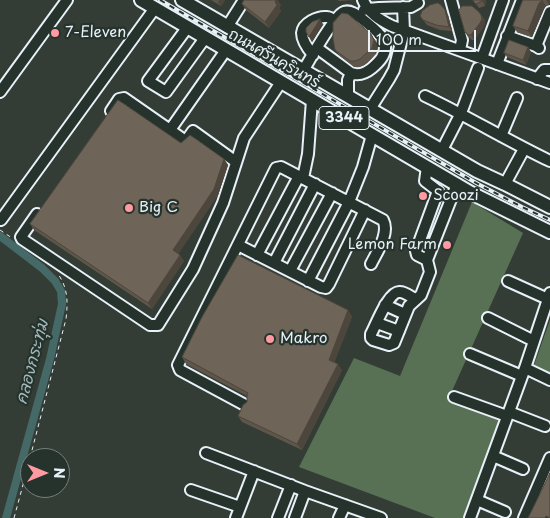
<!DOCTYPE html>
<html>
<head>
<meta charset="utf-8">
<style>
	body { margin:0 }
	#map { position:relative; width:550px; height:518px; overflow:hidden; background:#343d35; font-family:"Playpen Sans",sans-serif }
	canvas { display:block }
	.north { position:absolute; left:20px; top:448px; width:50px; height:50px; box-sizing:border-box; background:#26332d; border:1px solid #747f7e; border-radius:50%; rotate:90deg; font-size:14px; font-weight:700; line-height:20px; text-align:center; color:#e8f1f8 }
	.north::after { content:''; display:block; margin:auto; width:18px; height:22px; background:#ff9aa2; clip-path:polygon(50% 0,100% 100%,50% 72%,0 100%) }
	.scale { position:absolute; left:368px; top:30px; width:108px; height:22px; box-sizing:border-box; border:2px solid #e8f1f8; border-top:0; padding-left:6px; font-size:15px; line-height:18px; white-space:nowrap; color:#e8f1f8; -webkit-text-stroke:4px #26332d; paint-order:stroke }
</style>
</head>
<body>
<div id="map">
<canvas width="550" height="518"></canvas>
<div class="north">N</div>
<div class="scale">100 m</div>
</div>
<script>
const g = document.querySelector('canvas').getContext('2d');
g.lineJoin = 'round';
function fillPath(path, color) {
  g.fillStyle = color;
  g.fill(path, 'evenodd');
}
function stroke(path, color, width, dash) {
  g.strokeStyle = color;
  g.lineWidth = width;
  g.lineCap = dash ? 'butt' : 'round';
  g.setLineDash(dash || []);
  g.stroke(path);
}
function write(font, color, halo, rows, align = 'center') {
  g.font = font + ' "Playpen Sans","Playpen Sans Thai",sans-serif';
  g.lineWidth = 4.5;
  g.setLineDash([]);
  g.textBaseline = 'middle';
  g.strokeStyle = halo;
  g.fillStyle = color;
  for (const [text, x, y, turn = 0] of rows) {
    g.save();
    g.translate(x, y);
    g.rotate((+turn || 0) * Math.PI / 180);
    g.textAlign = isNaN(turn) ? turn : align;
    if (halo) g.strokeText(text, 0, 0);
    g.fillText(text, 0, 0);
    g.restore();
  }
}
fillPath(new Path2D(`
	M472,202L523,233L448,400L499,420L464,518H435L299,467L354,358L400,376Z
	M550,320V376L533,368Z`), '#587155');
stroke(new Path2D(`
	M0,236L42,268L55,281L61,291L62,304L50,359L6,518`), '#446967', 8);
const minor = new Path2D(`
	M363,0C368,13 380,20 392,26L550,83
	M451,0L462,40L460,50
	M364,10L368,9L379,8L411,7L418,3
	M227,27L244,0
	M187,28L148,81L166,92L205,38
	M507,36L536,46
	M539,48L536,46L550,12
	M313,55C308,49 302,41 302,33C303,23 318,16 327,17C330,17 332,19 334,21
	M482,58L503,0
	M497,64L522,0
	M303,71C310,59 333,18 342,13C345,11 349,11 353,13C358,15 376,30 380,35C382,37 384,42 385,45C386,55 379,62 372,68C366,73 359,76 351,73L317,48
	M537,79L544,70H550
	M0,92L67,0
	M348,96V80L351,73
	M425,96C467,116 508,141 550,161
	M370,109L389,79L394,70L404,31L403,7
	M111,111L119,99L124,98L170,130L226,50
	M170,130L184,140L188,138L193,131L236,162
	M501,136L517,98
	M442,150L461,113L478,68
	M303,178L308,154L312,100
	M505,184L524,149
	M37,214L21,237L22,239L150,325H158L193,269L223,203L244,138L281,82
	M1,220L155,8
	M238,245L321,287L326,288L329,284L365,210
	M257,255L299,176
	M427,260L417,255L416,251L438,191L425,181L427,167
	M274,263L315,184
	M290,271L332,193
	M308,281L349,202L363,167L372,135
	M508,281L548,299
	M415,299C411,297 405,292 400,292C389,290 376,325 371,334V338L373,340L389,345L394,343L409,306L421,295L430,272L427,260L457,184
	M385,305L405,314
	M488,318L534,341
	M377,323L399,331
	M470,354L522,376
	M525,368L550,380
	M454,397L507,416
	M245,405L180,370L178,365L276,168L281,167L383,220C390,233 377,252 371,264
	M509,412L545,426
	M206,453L305,491L381,518
	M493,456L523,469
	M191,490L240,507
	M477,500L505,512
	M236,518L254,471
	M278,518L291,485
	M295,518L305,491
	M339,518L345,505
	M470,518L525,368L550,293
	M524,518L550,458`);
const major = new Path2D(`
	M141,0L471,193L550,232
	M182,0L477,171L505,184L550,207`);
stroke(minor, '#e8f1f8', 14);
stroke(major, '#e8f1f8', 16);
stroke(new Path2D(`
	M0,230L12,238
	M30,458L66,319C68,302 68,288 58,274
	M14,518L30,459`), '#e8f1f8', 1, [4, 4]);
stroke(minor, '#26332d', 10);
stroke(major, '#26332d', 12);
const rail = new Path2D(`
	M160,0L478,184L522,207L550,220`);
stroke(rail, '#e8f1f8', 4);
stroke(rail, '#26332d', 2, [5.5]);
fillPath(new Path2D(`
	M211,0H225L221,6Z
	M338,0H353L339,1Z
	M473,0H486L485,6L479,8Z
	M523,0H550L549,5L546,6L544,9L532,37L517,32L513,26Z
	M242,4L281,5L279,8L281,11L269,28L246,10Z
	M479,12L485,20V23L483,28L474,40H472L468,37L465,32Z
	M448,15L452,31L440,30L427,25L420,16Z
	M375,40L378,46L376,54L364,65L359,67H354L340,56L335,50Z
	M528,47L531,52L526,65L507,57L504,53Z
	M181,143L224,159L228,165L218,195L178,254L184,261L152,309L34,230L30,224Z
	M348,310L352,317L334,363L342,370L302,450L242,422L238,416L247,402V396L186,364L182,357Z`), '#5f564b');
fillPath(new Path2D(`
	M219,0H225L221,6L218,2Z
	M276,0H278L281,5L279,8L275,2Z
	M482,0H486L485,6L482,1Z
	M542,0L546,6L544,9L532,37L528,31L539,3Z
	M546,0H550L549,5Z
	M277,5L281,11L269,28L265,22Z
	M445,10L448,15L452,31L449,27Z
	M481,15L485,20V23L483,28L474,40L471,35Z
	M320,19L323,24L312,42L309,37Z
	M371,34L378,46L376,54L372,48Z
	M528,47L531,52L526,65L523,60Z
	M224,159L228,165L218,195L177,256L173,250Z
	M180,255L184,261L152,309L148,303Z
	M348,310L352,317L333,366L329,360Z
	M338,364L342,370L302,450L297,444Z`), '#4d463d');
const building = new Path2D(`
	M244,0H276L275,2L277,5L265,22L242,4Z
	M473,0H482V1L476,4Z
	M523,0H543L539,3L528,31L513,26Z
	M438,3L441,5L445,10L449,27L436,25L423,20L420,16L422,11L430,5Z
	M462,6H472L479,12L481,15L482,19L480,23L471,35H469L465,32L459,11Z
	M342,13L348,14L371,34L374,40L372,48L360,59L355,61H350L335,50L333,39V23Z
	M320,19L309,37L306,32V28L312,22Z
	M509,40L528,47L523,60L504,53Z
	M118,100L181,143L190,135L224,159L214,189L173,250L180,255L148,303L30,224Z
	M238,255L348,310L329,360L338,364L297,444L238,416L243,405L247,402V396L248,393L182,357L202,317Z
	M550,473V518L546,516L545,518H528L541,492Z`);
fillPath(building, '#6e6457');
stroke(building, '#4d463d', 1);
for (const [x, y, r, color] of [
	[55,33,5,"#ff9aa2"],
	[423,196,5,"#ff9aa2"],
	[129,208,5,"#ff9aa2"],
	[447,245,5,"#ff9aa2"],
	[270,339,5,"#ff9aa2"]
]) {
  const dot = new Path2D();
  dot.arc(x, y, r, 0, 2 * Math.PI);
  g.fillStyle = color;
  g.fill(dot);
  stroke(dot, '#26332d', 2);
}
for (const [x, y, w] of [
	[344,118,50]
]) {
  const box = new Path2D();
  box.roundRect(x - w / 2, y - 11.5, w, 23, 4);
  g.fillStyle = '#26332d';
  g.fill(box);
  stroke(box, '#e8f1f8', 1);
}
write('bold 14px', '#e8f1f8', null, [
	["3344",344,118]
]);
write('15px', '#e8f1f8', '#26332d', [
	["7-Eleven",65,33],
	["Scoozi",433,196],
	["Big C",139,208],
	["Lemon Farm",437,245,"right"],
	["Makro",280,339]
], 'left');
write('15px', '#e8f1f8', '#26332d', [
	["ถนนศรีนครินทร์",274,59,30]
]);
write('italic 16px', '#a6bbbe', '#26332d', [
	["คลองกระทุ่ม",33,362,-75]
]);
</script>
</body>
</html>
